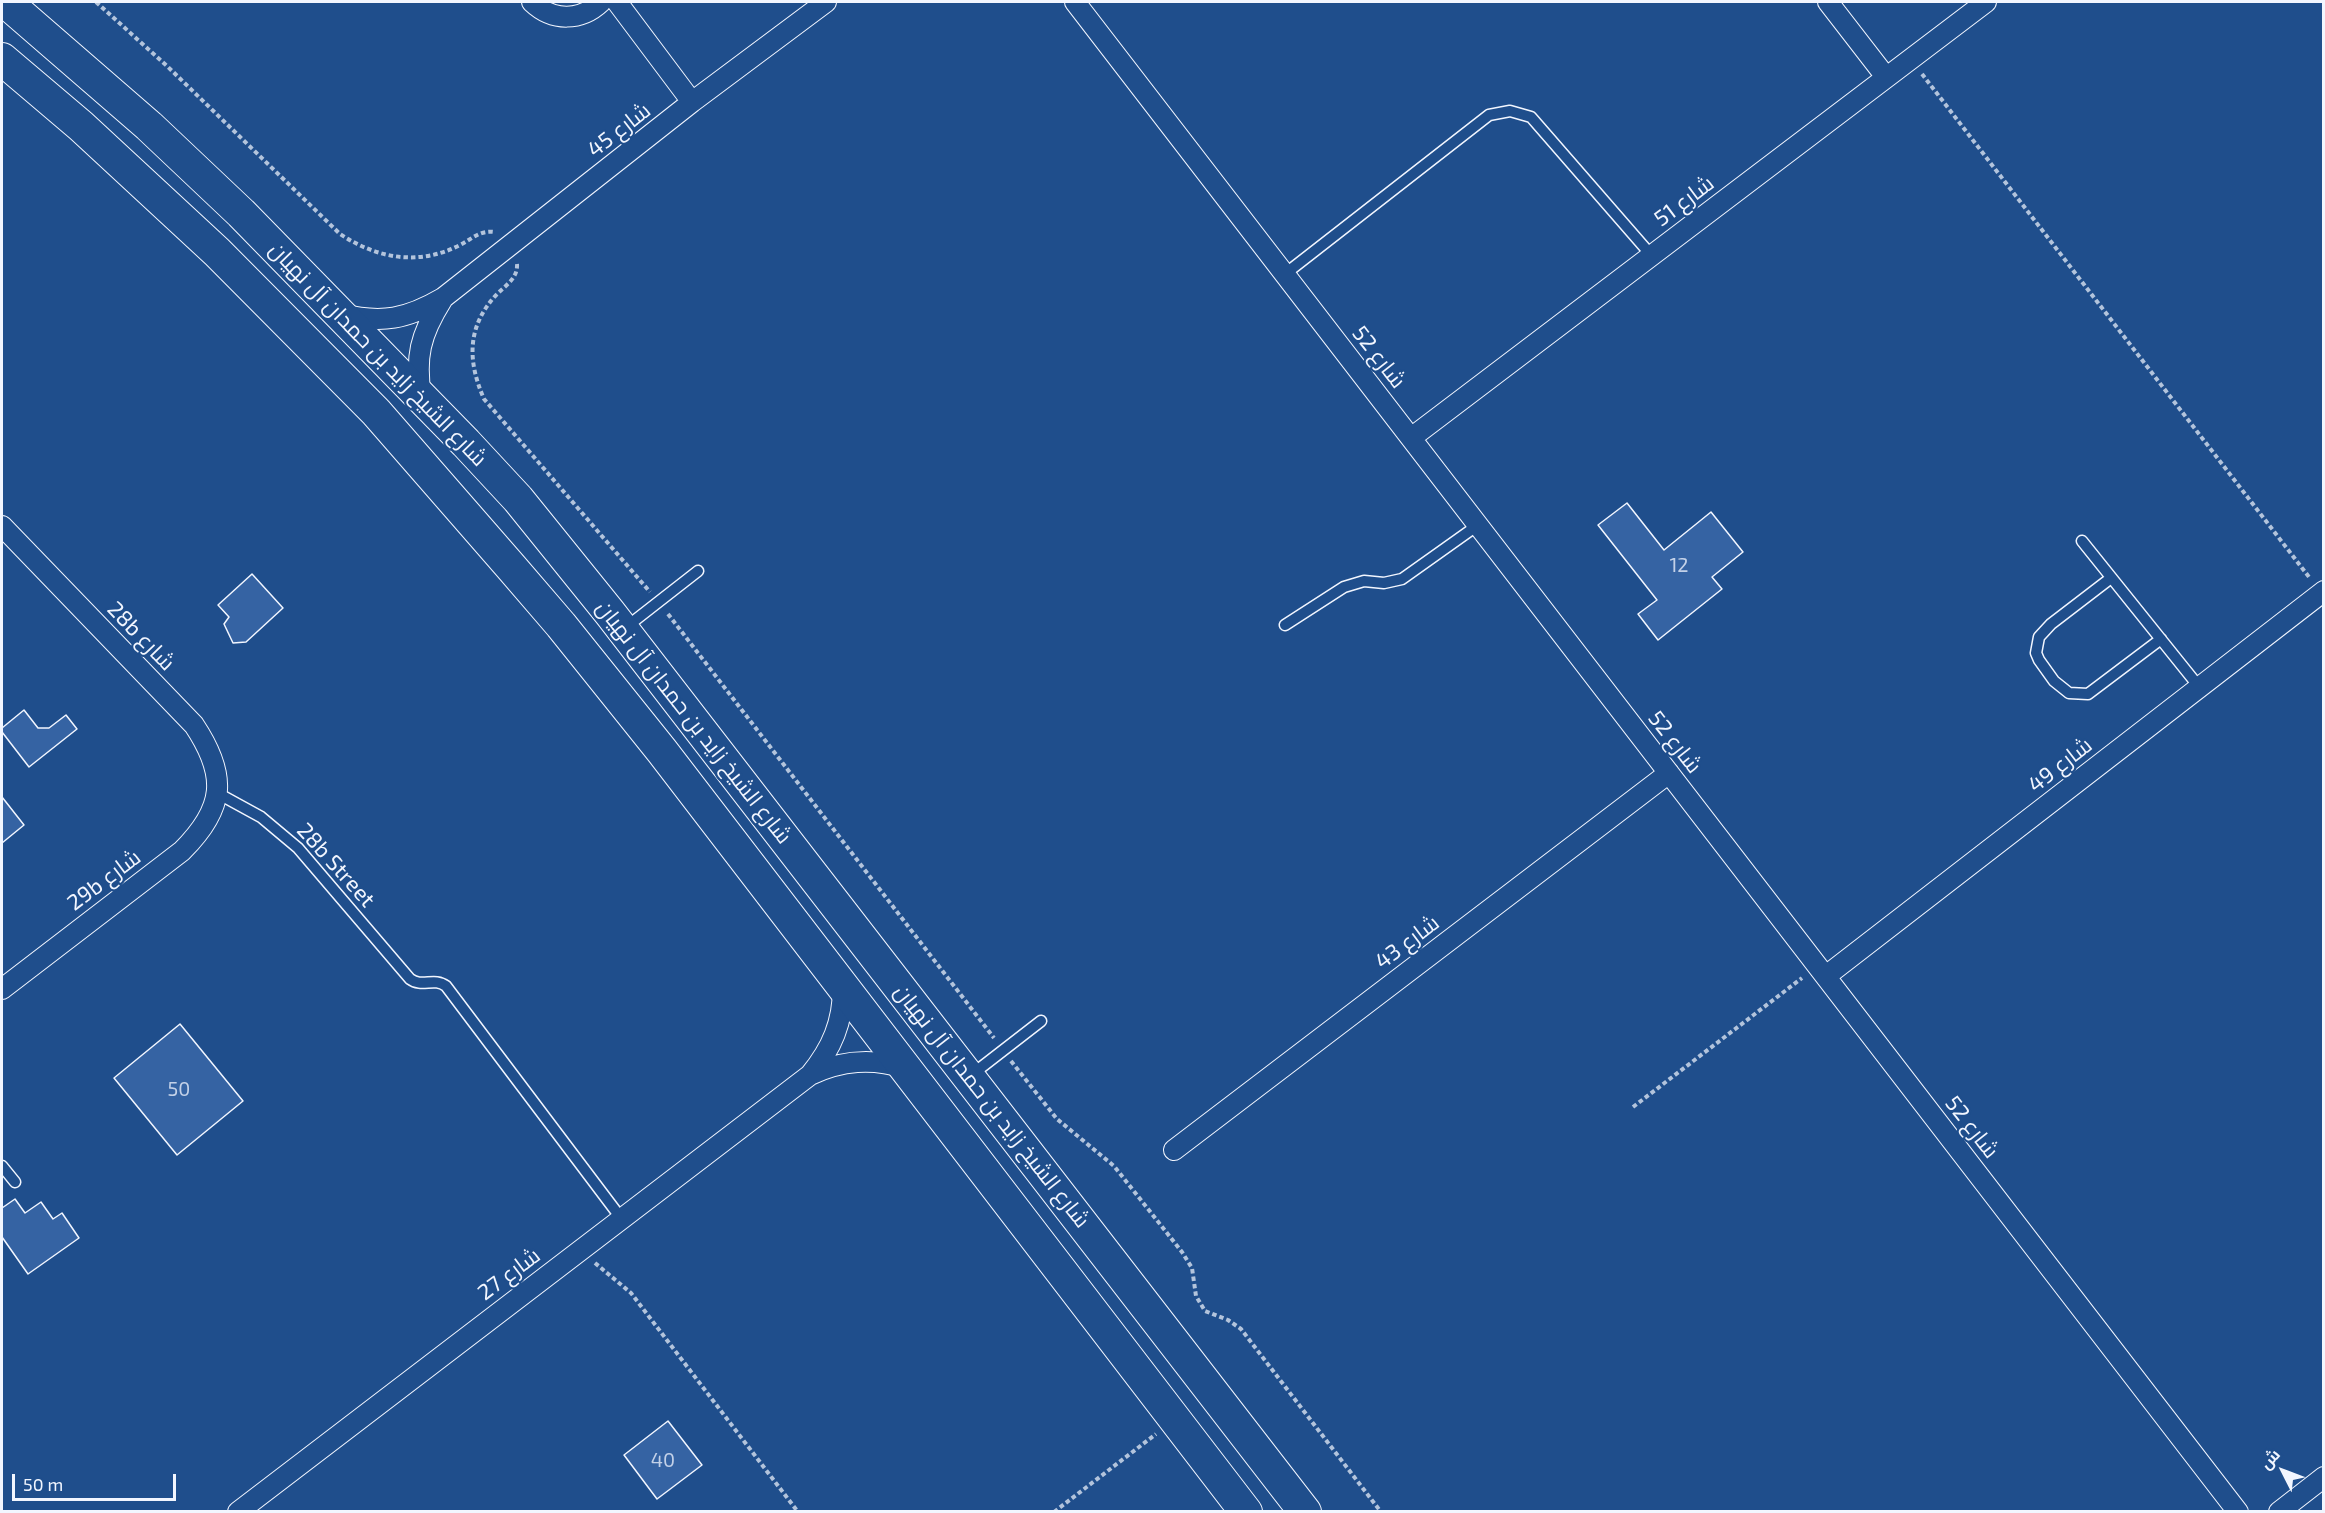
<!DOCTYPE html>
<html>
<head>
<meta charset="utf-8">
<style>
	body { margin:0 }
	#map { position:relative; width:2325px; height:1513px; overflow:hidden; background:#1f4e8c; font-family:"Exo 2",Cairo,sans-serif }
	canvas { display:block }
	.frame { position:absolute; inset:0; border:3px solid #f2f6ff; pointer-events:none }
	.north { position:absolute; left:2253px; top:1441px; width:60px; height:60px; -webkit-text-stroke:4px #1f4e8c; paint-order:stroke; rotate:312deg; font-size:16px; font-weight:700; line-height:24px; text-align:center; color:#f2f6ff }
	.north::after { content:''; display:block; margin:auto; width:21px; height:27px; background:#f2f6ff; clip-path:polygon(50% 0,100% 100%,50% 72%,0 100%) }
	.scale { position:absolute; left:12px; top:1474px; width:164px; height:27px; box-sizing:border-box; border:3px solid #f2f6ff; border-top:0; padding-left:8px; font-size:18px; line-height:21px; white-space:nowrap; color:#f2f6ff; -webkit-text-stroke:4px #1f4e8c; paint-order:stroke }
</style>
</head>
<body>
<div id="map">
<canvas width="2325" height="1513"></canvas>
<div class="frame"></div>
<div class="north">ش</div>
<div class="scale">50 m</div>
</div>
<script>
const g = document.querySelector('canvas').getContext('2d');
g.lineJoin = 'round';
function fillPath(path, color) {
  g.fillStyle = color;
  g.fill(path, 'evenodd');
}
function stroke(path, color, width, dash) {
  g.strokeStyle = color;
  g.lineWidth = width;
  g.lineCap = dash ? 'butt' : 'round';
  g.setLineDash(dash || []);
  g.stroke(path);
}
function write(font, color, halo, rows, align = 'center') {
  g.font = font + ' "Exo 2",Cairo,sans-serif';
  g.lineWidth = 4.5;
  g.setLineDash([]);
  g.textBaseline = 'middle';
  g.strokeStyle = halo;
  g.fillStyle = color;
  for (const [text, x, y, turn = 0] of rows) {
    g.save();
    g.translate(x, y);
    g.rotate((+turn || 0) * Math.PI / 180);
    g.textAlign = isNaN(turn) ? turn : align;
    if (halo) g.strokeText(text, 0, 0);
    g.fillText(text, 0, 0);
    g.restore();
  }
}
const building = new Path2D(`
	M1627,503L1664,550L1711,512L1743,552L1712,577L1722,589L1658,640L1638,614L1657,600L1598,525Z
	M252,574L283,608L246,642L233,643L224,624L229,617L218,605Z
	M24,710L38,728H49L66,715L77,729L29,767L2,732V728Z
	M2,797L24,825L2,843Z
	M180,1024L243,1101L177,1155L114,1078Z
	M15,1199L25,1213L41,1202L53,1219L62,1213L79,1238L28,1274L2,1237V1208Z
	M668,1421L702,1465L657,1499L624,1455Z`);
fillPath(building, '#3563a3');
stroke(building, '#f2f6ff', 1.5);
const service = new Path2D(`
	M1285,274L1489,115L1510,111L1531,117L1652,256
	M2082,541L2200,688
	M2111,578L2051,624L2039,637L2036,653L2039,660L2054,681L2069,693L2088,694L2161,639
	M1285,625L1344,587L1364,581L1384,583L1402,579L1478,525
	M625,628L698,571
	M219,794L261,817L298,848L410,979C422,988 434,977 446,986L621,1218
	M970,1076L1041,1021
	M2,1166L15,1182`);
const minor = new Path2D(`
	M532,2C553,22 581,21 601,2
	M617,2L692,102
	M1075,2L2238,1512
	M1828,2L1886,77
	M341,314C382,324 407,319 443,298L692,102L826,2
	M421,397C415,357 420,335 442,300
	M1411,438L1986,2
	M2,526L194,725C228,776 225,808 182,851L2,989
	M1826,976L2324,591
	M810,1075C832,1048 843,1022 843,988
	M1174,1150L1669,773
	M238,1512L810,1075C842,1060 872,1058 905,1068
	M2279,1512L2324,1477`);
const primary = new Path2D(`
	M6,2L149,126L241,213L466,443L518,499L610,613L1305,1512
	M2,59L81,126L217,252L376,412L512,568L561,625L662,751L1246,1512`);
stroke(service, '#f2f6ff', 13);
stroke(minor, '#f2f6ff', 22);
stroke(primary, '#f2f6ff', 34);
stroke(new Path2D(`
	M96,2L167,66L340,234C378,259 419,266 460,245C472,239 480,230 494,232
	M1922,74L2309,577
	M517,264C518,278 506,285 497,294C467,326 467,360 484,399L650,592
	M668,614L994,1038
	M1011,1061L1057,1119L1114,1166L1182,1252L1192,1268L1196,1296L1205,1311L1228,1320L1241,1329L1381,1512
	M1633,1107L1802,978
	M595,1263L631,1293L798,1512
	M1054,1512L1156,1434`), '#b3c4dc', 4, [4.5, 3]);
stroke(service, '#1f4e8c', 10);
stroke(minor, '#1f4e8c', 20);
stroke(primary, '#1f4e8c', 32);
write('20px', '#c3d1e8', null, [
	["12",1679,565],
	["50",179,1089],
	["40",663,1460]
]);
write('22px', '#f2f6ff', '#1f4e8c', [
	["شارع 45",619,130,-38],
	["شارع 51",1684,201,-37],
	["شارع الشيخ زايد بن حمدان آل نهيان",378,354,46],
	["شارع 52",1379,357,52],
	["28b شارع",141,636,46],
	["شارع الشيخ زايد بن حمدان آل نهيان",694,722,52],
	["شارع 52",1675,742,52],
	["شارع 49",2060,765,-38],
	["28b Street",336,865,48],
	["29b شارع",104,880,-37],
	["شارع 43",1407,942,-37],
	["شارع الشيخ زايد بن حمدان آل نهيان",992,1106,52],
	["شارع 52",1972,1127,52],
	["شارع 27",509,1274,-37]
]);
</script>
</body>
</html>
